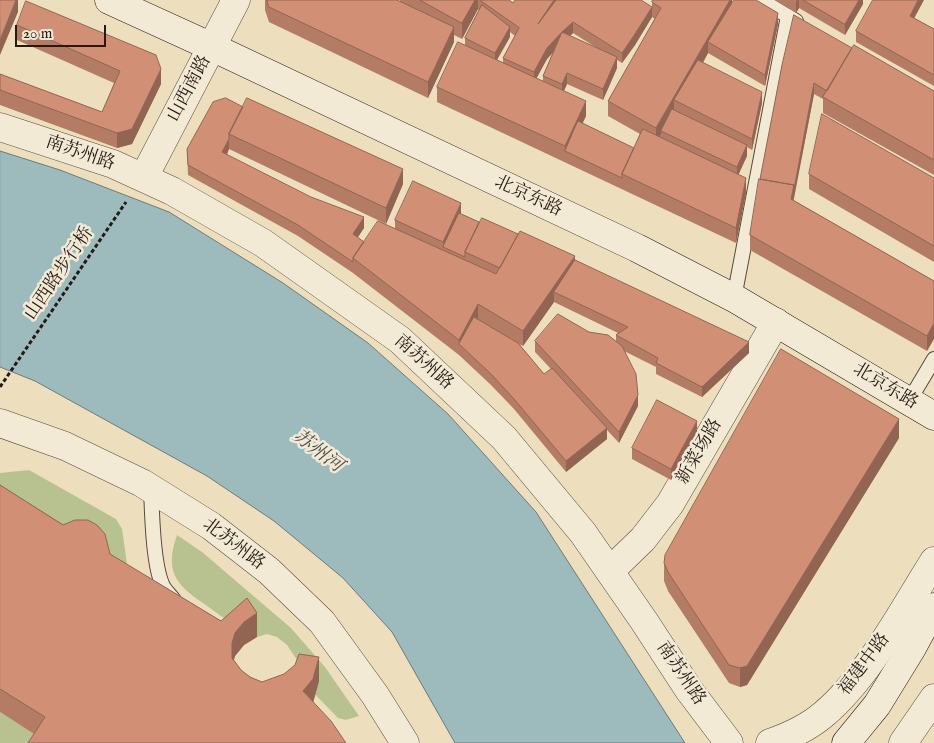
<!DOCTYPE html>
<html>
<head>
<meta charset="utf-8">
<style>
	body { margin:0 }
	#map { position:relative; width:934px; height:743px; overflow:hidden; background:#eddfbe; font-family:"IM FELL English",serif }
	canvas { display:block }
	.scale { position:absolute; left:15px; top:25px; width:91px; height:22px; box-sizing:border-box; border:2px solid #261914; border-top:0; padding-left:6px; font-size:15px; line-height:18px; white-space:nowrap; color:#261914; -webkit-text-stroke:4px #f3ead5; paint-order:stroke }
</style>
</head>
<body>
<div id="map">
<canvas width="934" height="743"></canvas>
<div class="scale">20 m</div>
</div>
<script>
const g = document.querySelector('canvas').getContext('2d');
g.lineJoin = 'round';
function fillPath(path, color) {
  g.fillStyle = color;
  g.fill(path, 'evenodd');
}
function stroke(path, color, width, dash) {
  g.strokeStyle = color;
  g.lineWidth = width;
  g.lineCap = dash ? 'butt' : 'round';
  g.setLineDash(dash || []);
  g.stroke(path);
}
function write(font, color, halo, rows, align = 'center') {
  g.font = font + ' "IM FELL English","Noto Serif SC",serif';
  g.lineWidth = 5;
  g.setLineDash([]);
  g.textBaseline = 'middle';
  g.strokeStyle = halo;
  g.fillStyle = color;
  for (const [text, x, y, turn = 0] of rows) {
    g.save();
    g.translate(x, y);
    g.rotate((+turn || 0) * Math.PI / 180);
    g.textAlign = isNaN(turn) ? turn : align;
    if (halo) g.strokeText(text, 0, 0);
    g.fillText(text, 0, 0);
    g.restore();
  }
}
fillPath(new Path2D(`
	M29,470L116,519L122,529L131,591L0,509V473Z
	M177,535L202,552L291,628L325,667L359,716L346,720L338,718L299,678L297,660L287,645L277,637L267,634L257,637L247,622L239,628C227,620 215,612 203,603C174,584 165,569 177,535Z
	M0,712L45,741L43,743H0Z`), '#b8c291');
const water = new Path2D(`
	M0,151L60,170L169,212L283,283L368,343L448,414L536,512L685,743H455L392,632L343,578L274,521L207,476L35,381L0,367Z`);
fillPath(water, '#9dbabc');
stroke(water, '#6d7a79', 1);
const lane = new Path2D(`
	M761,0L796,21
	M734,298L788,16
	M909,401L934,359
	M151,488C152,513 153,569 164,588C167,592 171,596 174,600`);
const street = new Path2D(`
	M0,127L113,164L172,191L263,243L400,340L504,438L583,533L644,621L689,690L729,743
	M144,177L236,0
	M0,423L65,446L142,483L211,526L269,571L322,622L375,695L405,743
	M610,571L643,539L670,504L776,322
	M770,743C790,736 809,727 824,714C868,677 903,610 934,561
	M903,743L934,698`);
const secondary = new Path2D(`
	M109,0L212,47L637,248L734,298L934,416
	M846,743L877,705L912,648L934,607`);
stroke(lane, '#584a3e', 16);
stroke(street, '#584a3e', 29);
stroke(secondary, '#261914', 29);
stroke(new Path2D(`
	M0,387L126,202`), '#261914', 3, [4, 2.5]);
stroke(lane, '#f3ead5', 14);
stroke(street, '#f3ead5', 28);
stroke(secondary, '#f3ead5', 28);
fillPath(new Path2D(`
	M265,0H397L400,1V0H509L513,3L652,7V2L732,0V4L778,24L765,86L708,53L703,63L762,103L752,150L747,147V156L738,174L746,193L736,243L437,102V87L465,45V38L479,10L478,9L462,39L454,35V42L428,98L269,22L265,10ZM652,17L655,19L608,101V116L640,134L634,148L582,123L586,116L564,91L567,84L603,100L617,68V60L622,63L635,45ZM510,32L515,36L503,58V63L497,60L510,37ZM573,33L597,48L570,36ZM553,52L543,76V81L536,78L547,59Z
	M775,0H863V4L845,35L799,8L796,13Z
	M914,18L934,29V86L856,42V31Z
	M17,25L161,84L132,144L117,148L0,105V74L102,112L114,83L17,40Z
	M852,48L934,91V175L823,113V99L814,94L793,200L934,281L927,351L750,250V235L782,65Z
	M243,107L403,184L386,224L229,149L227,155L364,228L357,237L364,242L395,228V220L461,214L479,222L575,260L749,353L702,397L656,374V367L624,351L638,406L619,443L607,430V439L566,472L514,409L491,385L459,355L353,273L298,236L188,175L187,149ZM554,302L618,333L616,335V341L589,332L535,341V352L551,369L544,374L519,344L523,346Z
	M809,174L934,178V262L809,189Z
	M697,432L671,480L632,459V448Z
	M899,438L747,685L740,687L729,683L668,591L664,581V563Z
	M0,485L110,554L221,621L257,637L244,645L235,656L234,660L241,670L250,677L262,682L319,681L313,702L34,734L0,712Z`), '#b47c65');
fillPath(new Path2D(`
	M16,0H18V12L0,55V40Z
	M475,0H478V9L462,39V23Z
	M554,0H561L538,24Z
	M730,0H732V13L708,42V53L679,103L674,100V111L661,131V134L656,143V128Z
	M797,0H799V8L796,13V2Z
	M859,0H863V4L845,35V24Z
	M918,0H924L910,26V16Z
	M652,7V17L635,45L622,63V53Z
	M778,13V24L765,86V75Z
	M573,22V33L562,43V32Z
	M454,27V42L428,98V82Z
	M510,27V37L495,63V53Z
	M562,32V43L547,59L534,83V72L547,48Z
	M617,57V68L603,100V89Z
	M161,69V84L132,144L117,148V133Z
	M567,73V84L562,95V84Z
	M814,83V94L791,214V199Z
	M762,92V103L752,150V139Z
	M586,101V116L569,153L565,151V146Z
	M229,139V149L222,163V152Z
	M747,145V156L737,178V167Z
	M403,169V184L386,224V208Z
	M746,178V193L736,243V228Z
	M461,203V214L445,248L443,247V242Z
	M364,217V228L353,245V234Z
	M575,256V271L554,292V302L523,346V331Z
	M478,304V320L459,344V340Z
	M934,323V339L927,351V336Z
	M749,342V353L702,397V387Z
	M638,395V406L619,443V432Z
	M899,419V438L747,685L740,687V668Z
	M697,421V432L671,480V469Z
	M607,428V439L566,472V461Z
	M257,613V637L244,645L235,656L232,666V643L235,633L244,622Z
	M319,657V681L313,703L303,691Z`), '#926553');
const building = new Path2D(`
	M0,0H16L0,40Z
	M267,0H397L454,27L428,82L269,7Z
	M420,0H475L462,23Z
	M480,0H509L513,3L515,0H554L538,24L556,0H641L652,7L635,34L622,53L573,22L562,32L617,57L603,89L567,73L562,84L543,76L562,32L547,48L534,72L503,58L519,28Z
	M653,0H730L656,128L608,101L661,8L652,2Z
	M734,0H756L778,13L765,75L708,42Z
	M803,0H859L845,24Z
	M873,0H918L910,16L934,29V75L856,31Z
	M26,1L156,55L161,69L132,129L117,133L0,90V74L102,112L120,71L17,25Z
	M482,5L510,27L495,53L465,38Z
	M794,15L852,48L827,91L814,83L794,189V185L760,179L782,65Z
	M458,42L586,101L565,146L437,87Z
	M854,45L934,91V160L823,97Z
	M698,60L762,92L752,139L674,100Z
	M226,98L243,107L229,134V139L222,152L311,197L364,217L353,234L364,242L353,258V262L298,225L188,165L187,149L213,102Z
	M247,98L403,169L386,208L229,134Z
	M672,109L747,145L737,167L661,131Z
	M822,114L934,178V246L809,174Z
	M578,121L634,148L622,174V178L565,151Z
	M643,129L746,178L736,228L622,174Z
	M759,179L794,185L791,199L934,281V323L927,336L750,235Z
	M413,181L461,203L443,242L395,220Z
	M459,213L479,222L465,252V257L443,247Z
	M482,218L518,234L500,268L465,252Z
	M378,221L496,274L520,231L575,256L523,331L478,304L459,340L353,258Z
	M575,260L749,342L702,387L656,363L658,358L616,335L628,327L554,292Z
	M558,314L589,332L608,335L622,346L636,374L638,395L619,432L535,341Z
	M474,317L518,343L544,374L552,368L607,428L566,461L514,399L491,374L459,344Z
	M781,349L899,419L747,666L740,668L729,665L668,572L664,563L665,555Z
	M657,400L697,421L671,469L632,448Z
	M0,485L63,525L75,520H88L97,525L105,534L110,554L221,621L247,598L257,613L244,622L235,633L232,643V658L241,670L250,677L262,682L284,674L295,665L299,654L319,657L313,679L303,691L331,721L346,743H28L45,717L0,689Z`);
fillPath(building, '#d19076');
stroke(building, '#926553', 1);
write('18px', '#261914', '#f3ead5', [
	["山西南路",190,89,-62],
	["南苏州路",80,154,19],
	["北京东路",528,197,25],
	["山西路步行桥",60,274,-56],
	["南苏州路",423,363,42],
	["北京东路",885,387,31],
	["新菜场路",700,452,-60],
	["北苏州路",233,545,37],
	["福建中路",865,665,-53],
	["南苏州路",680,674,56]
]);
write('italic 19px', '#50514f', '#f3ead5', [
	["苏州河",317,452,37]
]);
</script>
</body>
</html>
